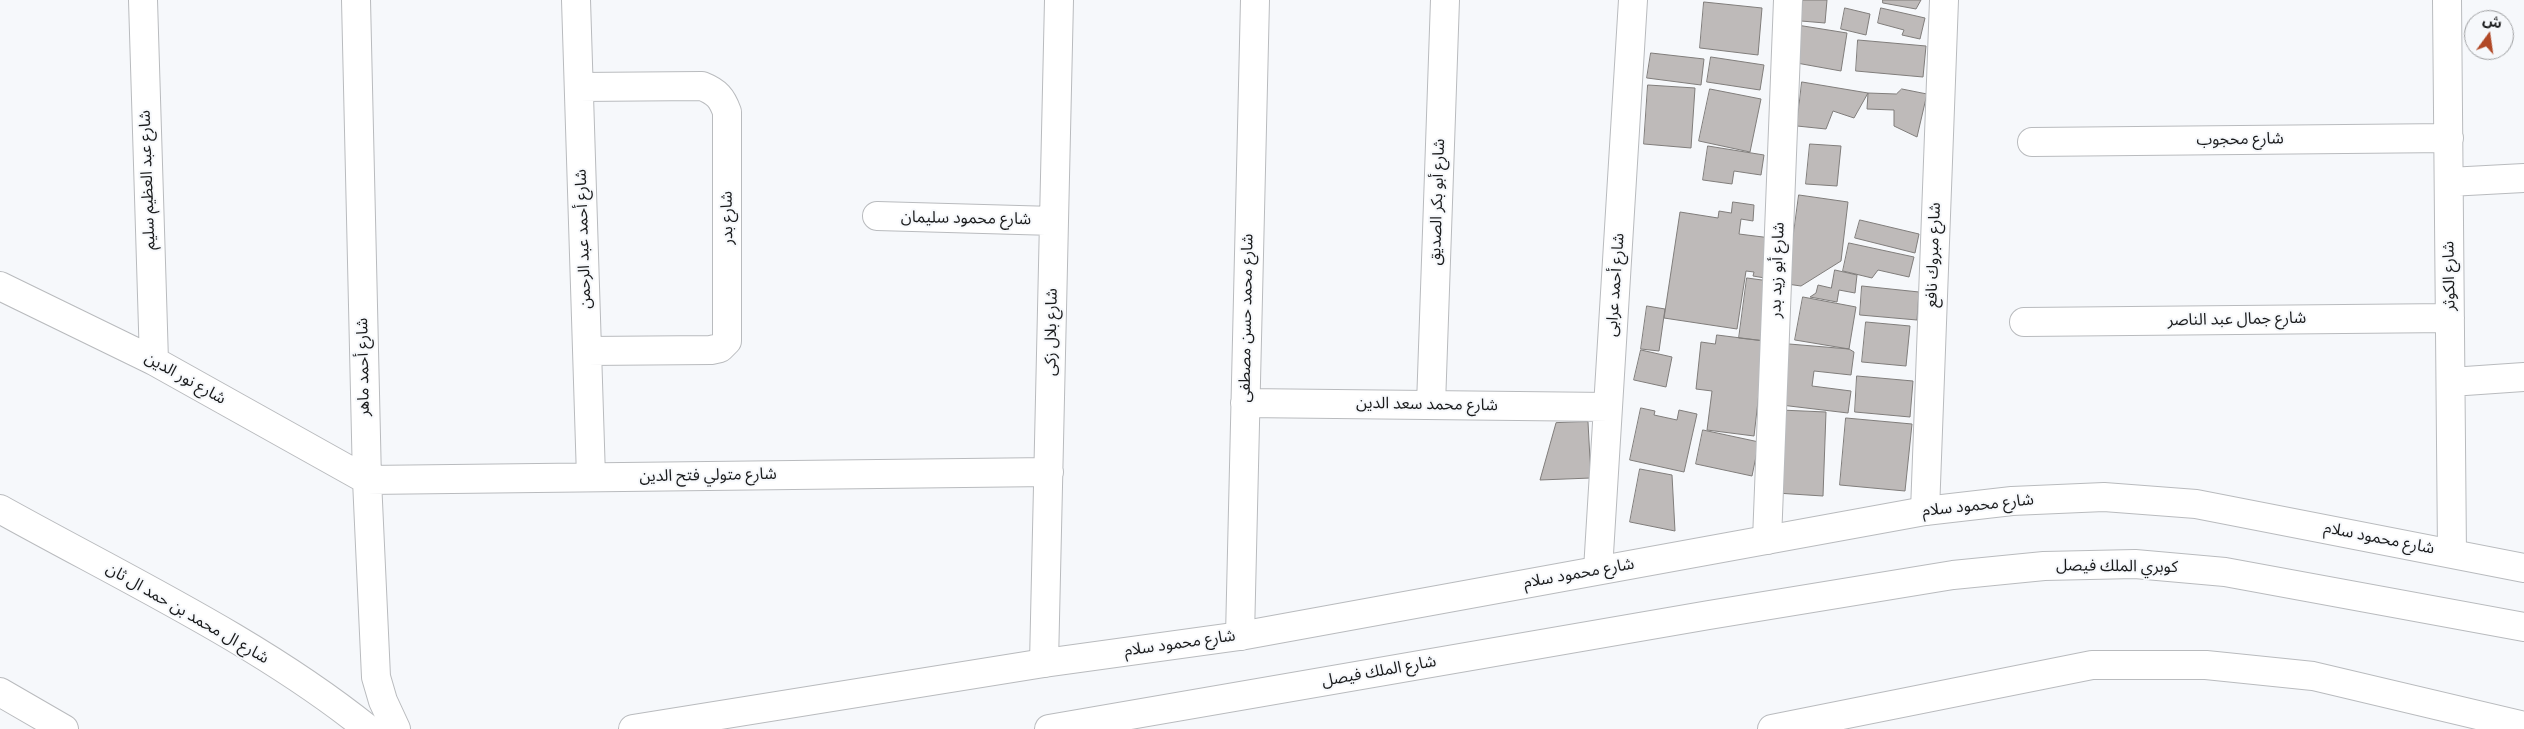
<!DOCTYPE html>
<meta charset="utf-8">
<style>
body{margin:0}
#map{position:relative;width:2524px;height:729px;overflow:hidden;background:#f6f8fb;font-family:Roboto,"Noto Sans Arabic",sans-serif}
canvas{display:block}
.north{position:absolute;left:2464px;top:10px;width:50px;height:50px;box-sizing:border-box;background:#f6f8fb;border:1px solid #9e9fa1;border-radius:50%;rotate:14deg;font-size:14px;font-weight:700;line-height:20px;text-align:center;color:#191a1b}
.north::after{content:'';display:block;margin:auto;width:18px;height:22px;background:#b14927;clip-path:polygon(50% 0,100% 100%,50% 72%,0 100%)}
</style>
<div id="map">
<canvas width="2524" height="729"></canvas>
<div class="north">ش</div>
</div>
<script>
const ctx = document.querySelector('canvas').getContext('2d');
ctx.lineJoin = 'round';
function fillPath(path, color) { ctx.fillStyle = color; ctx.fill(path, 'evenodd'); }
function strokePath(path, color, width, dash) { ctx.strokeStyle = color; ctx.lineWidth = width; ctx.lineCap = dash ? 'butt' : 'round'; ctx.setLineDash(dash || []); ctx.stroke(path); }
function label(font, color, halo, rows, align = 'center') {
  ctx.font = font + ' Roboto,"Noto Sans Arabic",sans-serif'; ctx.lineWidth = 4; ctx.setLineDash([]); ctx.textBaseline = 'middle'; ctx.strokeStyle = halo; ctx.fillStyle = color; for (const [text, x, y, turn = 0] of rows) {
    ctx.save(); ctx.translate(x, y); ctx.rotate((+turn || 0) * Math.PI / 180); ctx.textAlign = isNaN(turn) ? turn : align; if (halo) ctx.strokeText(text, 0, 0); ctx.fillText(text, 0, 0); ctx.restore();
  }
}
const building = new Path2D(`
 M1803 0H1827L1825 23 1801 21Z
 M1883 0H1921L1916 9 1883 3Z
 M1704 2 1762 8 1758 55 1700 48Z
 M1845 8 1870 14 1866 35 1841 29Z
 M1881 8 1925 18 1920 39 1902 35 1904 30 1878 23Z
 M1797 25 1847 33 1841 71 1791 62Z
 M1858 40 1926 46 1923 77 1856 71Z
 M1651 53 1704 59 1701 85 1647 78Z
 M1711 57 1764 65 1760 90 1707 82Z
 M1802 82 1868 93 1854 118 1833 111 1826 129 1797 126Z
 M1648 85 1695 88 1691 148 1644 144Z
 M1710 89 1761 99 1750 152 1699 141Z
 M1902 89 1927 94 1917 137 1894 126V110L1867 109 1868 93 1896 94Z
 M1810 144 1841 146 1837 186 1806 184Z
 M1708 146 1764 155 1761 175 1734 171 1732 184 1703 180Z
 M1799 195 1848 202 1841 261 1801 286 1787 284Z
 M1733 202 1754 205 1753 221 1741 219 1739 234 1771 238 1765 278 1753 276 1754 272 1746 271 1737 329 1664 318 1680 212 1718 218 1719 211 1731 213Z
 M1860 220 1919 234 1915 253 1855 238Z
 M1849 243 1914 257 1909 277 1878 270 1872 278 1843 271Z
 M1835 270 1857 275 1855 293 1839 290 1837 302 1810 297 1816 293 1818 285 1831 288Z
 M1747 278 1777 282 1765 341 1739 338Z
 M1862 286 1919 292 1917 320 1860 315Z
 M1803 297 1856 307 1849 349 1795 340Z
 M1647 306 1665 309 1659 351 1641 349Z
 M1866 322 1910 326 1906 366 1862 362Z
 M1717 335 1765 341 1754 436 1707 430 1712 391 1696 389 1701 342 1715 344Z
 M1789 344 1849 349 1854 352 1851 375 1814 371 1812 386 1851 391 1848 413 1781 405Z
 M1641 350 1672 357 1666 387 1634 380Z
 M1857 376 1913 381 1910 417 1855 412Z
 M1641 408 1655 411 1654 415 1677 420 1679 410 1697 414 1684 472 1630 460Z
 M1780 410 1826 412 1823 496 1776 493Z
 M1846 418 1912 424 1905 491 1840 485Z
 M1588 422 1591 478 1540 480 1556 423Z
 M1703 430 1759 442 1752 476 1696 464Z
 M1640 469 1672 475 1675 531 1630 522Z`);
fillPath(building, '#bebab9');
strokePath(building, '#807d7b', 1);
const street = new Path2D(`
 M143 0 154 361
 M356 0 367 480 376 677 383 701 396 729
 M576 0 591 477
 M2447 0 2452 553
 M579 87 702 86C717 92 722 98 727 112V341L720 348 711 350 587 351
 M2032 142 2449 138
 M2449 182 2524 178
 M877 216 1054 221
 M0 286 154 361 367 480 1049 472
 M2024 322 2450 318
 M2451 382 2524 377
 M1245 403 1608 407
 M1431 405 1445 0
 M1925 511 1944 0
 M1767 540 1788 0
 M1598 570 1633 0
 M1240 636 1255 0
 M1044 663 1059 0`);
const secondary = new Path2D(`
 M0 509C122 577 260 642 368 729
 M0 692 64 729
 M633 729 1044 663 1240 636 1925 511 2012 501 2104 497 2196 504 2524 568`);
const primary = new Path2D(`
 M1049 729 1709 615 1953 575 2044 566 2135 564 2225 572 2524 627
 M1772 729 2092 665H2206L2313 676 2524 726`);
strokePath(street, '#b9bbbe', 30);
strokePath(secondary, '#b9bbbe', 30);
strokePath(primary, '#b9bbbe', 30);
strokePath(street, '#fff', 28);
strokePath(secondary, '#fff', 28);
strokePath(primary, '#fff', 28);
label('16px', '#191a1b', '#f6f8fb', [
 ["شارع محجوب",2240,140,-1],
 ["شارع عبد العظيم سليم",148,180,-92],
 ["شارع أبو بكر الصديق",1438,202,-88],
 ["شارع بدر",728,218,-91],
 ["شارع محمود سليمان",966,219,1],
 ["شارع أحمد عبد الرحمن",584,239,-92],
 ["شارع مبروك نافع",1934,255,-88],
 ["شارع أبو زيد بدر",1778,270,-88],
 ["شارع الكوثر",2450,276,-91],
 ["شارع أحمد عرابى",1616,285,-86],
 ["شارع محمد حسن مصطفى",1247,318,-89],
 ["شارع جمال عبد الناصر",2237,320,-1],
 ["شارع بلال زكى",1052,332,-89],
 ["شارع أحمد ماهر",364,367,-91],
 ["شارع نور الدين",185,379,29],
 ["شارع محمد سعد الدين",1427,405,1],
 ["شارع متولي فتح الدين",708,476,-1],
 ["شارع محمود سلام",1978,506,-6],
 ["شارع محمود سلام",2379,539,11],
 ["كوبري الملك فيصل",2117,567,1],
 ["شارع محمود سلام",1579,574,-10],
 ["شارع ال محمد بن حمد ال ثان",187,614,30],
 ["شارع محمود سلام",1180,644,-8],
 ["شارع الملك فيصل",1379,672,-10]
]);
</script>
